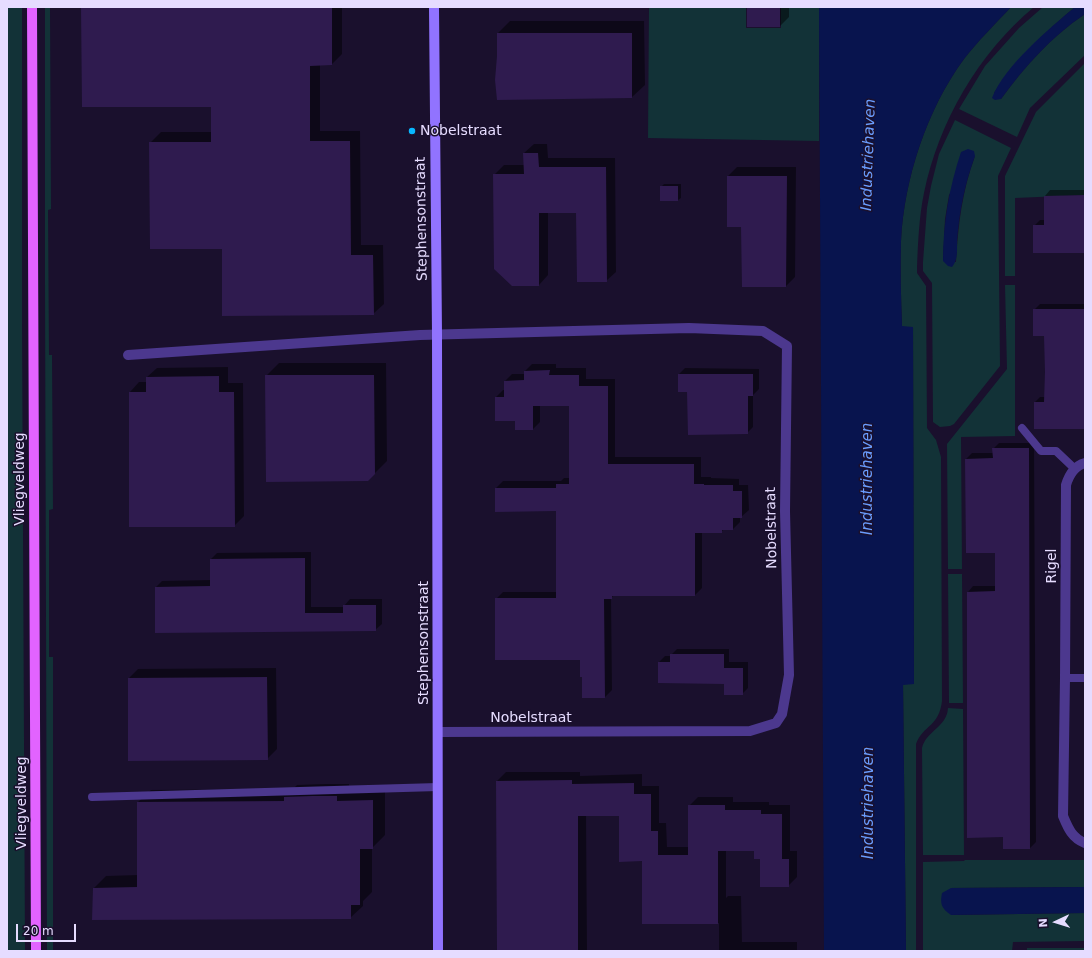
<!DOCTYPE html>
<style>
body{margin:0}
#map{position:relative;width:1092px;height:958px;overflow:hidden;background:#1a102d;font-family:"DejaVu Sans",sans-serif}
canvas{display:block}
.frame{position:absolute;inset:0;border:8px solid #e6dcff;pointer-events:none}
.north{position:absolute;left:1036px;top:902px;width:40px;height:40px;-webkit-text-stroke:3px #1a102d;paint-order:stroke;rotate:266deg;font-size:11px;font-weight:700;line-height:16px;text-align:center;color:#e6dcff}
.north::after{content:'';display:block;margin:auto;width:14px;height:18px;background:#e6dcff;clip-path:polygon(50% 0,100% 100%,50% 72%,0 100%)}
.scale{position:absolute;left:16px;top:924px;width:60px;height:18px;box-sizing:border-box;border:2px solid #e6dcff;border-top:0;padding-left:5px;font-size:12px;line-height:14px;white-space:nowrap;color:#e6dcff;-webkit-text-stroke:3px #1a102d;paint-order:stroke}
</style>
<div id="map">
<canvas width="1092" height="958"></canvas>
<div class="frame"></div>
<div class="north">N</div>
<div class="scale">20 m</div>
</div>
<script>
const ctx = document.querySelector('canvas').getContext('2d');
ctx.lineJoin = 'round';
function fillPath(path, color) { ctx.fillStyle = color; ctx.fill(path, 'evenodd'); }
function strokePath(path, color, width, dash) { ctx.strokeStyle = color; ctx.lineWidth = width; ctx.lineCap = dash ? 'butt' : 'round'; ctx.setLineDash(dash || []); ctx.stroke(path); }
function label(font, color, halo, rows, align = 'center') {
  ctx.font = font + ' "DejaVu Sans",sans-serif'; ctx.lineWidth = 3; ctx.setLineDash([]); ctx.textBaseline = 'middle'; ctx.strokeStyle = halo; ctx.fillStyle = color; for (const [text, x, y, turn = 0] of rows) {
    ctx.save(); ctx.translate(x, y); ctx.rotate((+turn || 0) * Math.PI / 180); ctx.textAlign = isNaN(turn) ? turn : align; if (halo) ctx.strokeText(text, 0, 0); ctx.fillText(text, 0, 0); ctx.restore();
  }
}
fillPath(new Path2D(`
 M7 7H22V323L25 951H7Z
 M45 7H50L51 209 48 210 49 355H52L53 509 49 510V657H53V951H47L45 284Z
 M649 7H746V28H781V7H819V141L648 138Z
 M1011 7H1034C978 54 939 121 924 193 919 217 918 243 917 268V273L926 286 927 428 936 440 941 457 942 701C939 727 923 725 916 744V951H906L903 684H914L913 327H902C901 298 900 270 901 241 904 179 927 109 964 59 978 41 995 24 1011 7Z
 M1043 7H1075C1043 34 1018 58 994 93L1001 99C1026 65 1051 37 1085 14V55L1030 108 1017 137 959 109 985 66 1019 28Z
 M1085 63V195L1015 198V276H1005V176L1036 112Z
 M955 120 1011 148 998 176 1000 366 954 424 950 426 940 427 933 422 932 283 923 271V262L927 208 931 186 939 154ZM975 156C962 191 958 226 956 262L943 261 945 219 949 195Z
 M1005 285H1015V436L961 437 962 569H948L947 444 1007 369Z
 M962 574 963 703H949L948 574Z
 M948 708 963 709 964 855H923L922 748C926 731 947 727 948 708Z
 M965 860H1085V887L951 888V915L1085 913V941L1013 942 1012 951H923V862L964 861Z
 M1027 948H1085V951H1027Z`), '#123237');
fillPath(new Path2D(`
 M819 7H1011C995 24 978 41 964 59 927 109 904 179 901 241 900 269 901 298 902 326L913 327 914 684 903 685 906 951H824Z
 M1075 7H1085V14C1051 37 1026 65 1001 99L995 100 992 98C1005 65 1049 29 1075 7Z
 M968 149 974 151 975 156C965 183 959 212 957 241 957 250 958 260 952 267L948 266 943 261C943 223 949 188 961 152Z
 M1085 887V913L951 915C941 908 940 904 942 893L951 888Z`), '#08144e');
fillPath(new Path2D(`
 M82 7H342V54L332 64 320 65V131H360L361 245H383L384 304 373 314 223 248 150 143 161 132H212V106Z
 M748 7H789V17L780 26Z
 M510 21H644L645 85 632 97 497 99 498 33Z
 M534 144H547L548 158H615L616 272 606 281 577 212H548V275L539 285 494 175 504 165H524V153Z
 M737 167H796L795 277 786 286 728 176Z
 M664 184H681V198L678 200 661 187Z
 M1050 190H1085V252L1034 226 1040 220H1045V196Z
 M1040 304H1085V428L1035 402 1040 397H1045V335L1034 310Z
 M279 363H386L387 461 368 480 266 376Z
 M532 364H556V368H586V379H615V457H701V477H711V478L739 479V485H748L749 510 741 517H740V522L733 529H724L721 532H702V588L695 595H614L611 598 612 690 605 697 583 676 581 659 496 599 503 592H557V510L496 488 503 481H561L564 478H570V405H540V422L533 429 516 420 496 397 503 390H505V381L512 374H525V371Z
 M228 367V383H243L244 516 234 526H130V392L139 382H147V377L157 368Z
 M685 368 759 369V389L753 395V427L747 433 688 391 679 374Z
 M999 443H1034L1036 842 1030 848H1004V836L968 592 973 586H996V552L966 459 972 453H994L993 449Z
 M311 552V607H344V606L350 599H382V624L375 630 156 587 162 581 211 580V559L217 553Z
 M677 649H729V662H748V688L742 694 725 683 659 662 665 656H671V655Z
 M276 668 277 749 267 759 129 678 138 669Z
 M506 772H580V776L642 774V786H659V823H666L667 847H689V806L698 797H733V802H769V805H790V851H797V877L788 886 761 858 755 850H726V898L728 896H741L742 942H797V951H719V923H643V860L620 815H586L587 950H592V951H498L497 781Z
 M325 784H349V789L385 788V835L372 848V892L363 901V906L350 918 94 888 106 876 138 875V802L151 790 293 789 297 785Z`), '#0007');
fillPath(new Path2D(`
 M81 7H332V65L310 66V141H350L351 255H373L374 315 222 316V249H150L149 142H211V107H82Z
 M747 7H780V27H747Z
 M497 33H632V98L497 100 495 80 497 56Z
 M523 153H538L539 167H606L607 282H577L576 213H539V286H512L494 269 493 174H524Z
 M727 176H787L786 287H742L741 227H727Z
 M660 186H678V201H660Z
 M1085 195V253H1033V225H1044V196Z
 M1033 309H1085V429H1034V402H1044L1045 372 1044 336H1033Z
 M550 370 549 375H579V386H608V464H694V484H704V485H733V491H742V518H733V530H722V533H695V596H612V599H604L605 698H582V677H580V660H495V598H556V511L495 512V488H556V484H569V406H533V430H515V421H495V397H504V381L524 380V371Z
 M678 374H753V396H748V434L688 435 687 392H678Z
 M265 375H374L375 474 368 481 266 482Z
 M219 376V392H234L235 527H129V392H146V377Z
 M992 448H1029L1030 849H1003V837L967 838V592L995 591V553H966L965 459 993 458Z
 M305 558V613H343V605H376V631L155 633V587L210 586V559Z
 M670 654H724V668H743V695H724V684L658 683V662H670Z
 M267 677 268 760 128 761V678Z
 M572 780V784L634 783V794H651V831H658V855H688V805H725V810H761V814H782V859H789V887H760V859H754V851H718V924H642V861L619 862V816H578V951H497L496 781Z
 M312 796H337V801L373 800V849H360V905H351V919L92 920 93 888 137 887V802L284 801V797Z`), '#2f1b4f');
strokePath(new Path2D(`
 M1022 428 1041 451H1056L1075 469
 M1065 678H1085
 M92 797 438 787`), '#4c388e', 8);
strokePath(new Path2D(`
 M128 355 420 335 689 328 763 331 787 346 785 511 789 675 782 714 776 723 750 731 438 732
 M1085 463C1074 466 1069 475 1066 485L1065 678 1063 816C1068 828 1072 838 1085 843`), '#4c388e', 10);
strokePath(new Path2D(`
 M434 7 437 334 438 951`), '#9173ff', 10);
strokePath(new Path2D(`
 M32 7 36 951`), '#e263ff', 10);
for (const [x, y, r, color] of [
 [412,131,4,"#08b7ff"]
]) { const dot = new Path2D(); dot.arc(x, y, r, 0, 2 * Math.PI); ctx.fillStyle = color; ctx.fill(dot); strokePath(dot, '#1a102d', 1.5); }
label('14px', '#e6dcff', '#1a102d', [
 ["Nobelstraat",420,131]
], 'left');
label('14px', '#e6dcff', '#1a102d', [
 ["Stephensonstraat",422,219,-91],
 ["Vliegveldweg",20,479,-90],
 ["Nobelstraat",772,528,-91],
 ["Rigel",1052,566,-90],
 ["Stephensonstraat",424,643,-90],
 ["Nobelstraat",531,718],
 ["Vliegveldweg",22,803,-90]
]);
label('italic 15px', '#6a9dff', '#1a102d', [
 ["Industriehaven",869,155,-88],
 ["Industriehaven",868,479,-90],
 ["Industriehaven",869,803,-90]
]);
</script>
